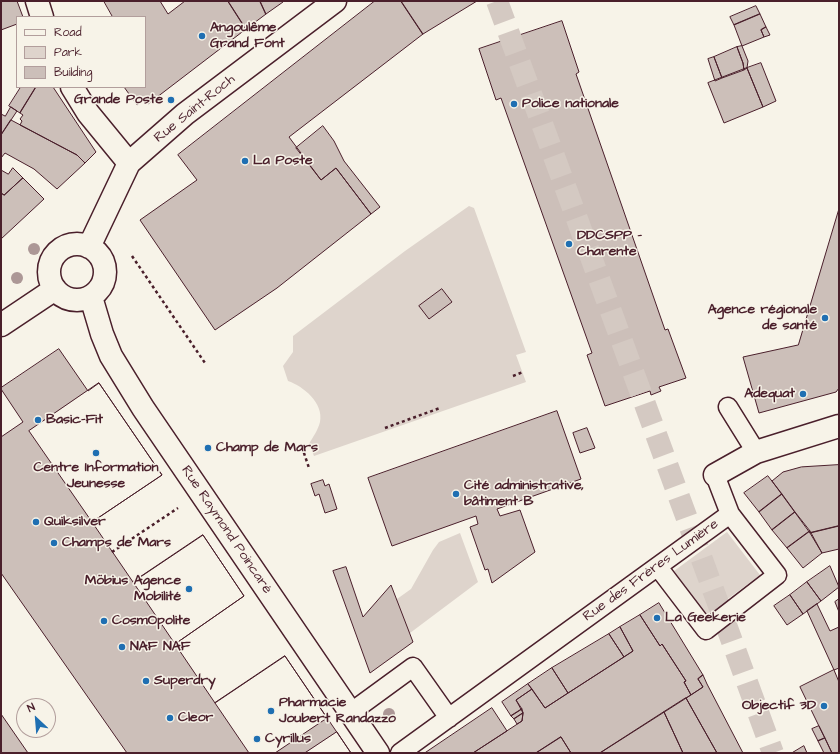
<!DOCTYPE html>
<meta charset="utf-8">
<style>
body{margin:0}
#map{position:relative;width:840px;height:754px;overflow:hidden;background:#f7f3e8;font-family:"Architects Daughter",sans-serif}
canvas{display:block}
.frame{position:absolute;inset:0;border:2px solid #4a1f2b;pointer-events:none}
.legend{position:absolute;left:16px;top:16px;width:130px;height:72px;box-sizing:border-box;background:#f7f3e8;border:1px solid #b29e9c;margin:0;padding:5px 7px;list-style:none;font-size:12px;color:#4a1f2b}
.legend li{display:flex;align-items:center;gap:8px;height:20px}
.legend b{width:20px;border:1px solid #b29e9c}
.north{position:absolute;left:16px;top:698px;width:40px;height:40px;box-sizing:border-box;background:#f7f3e8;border:1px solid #b29e9c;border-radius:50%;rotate:334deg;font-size:11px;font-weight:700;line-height:16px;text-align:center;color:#4a1f2b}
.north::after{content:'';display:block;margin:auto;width:14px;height:18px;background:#1f6fb2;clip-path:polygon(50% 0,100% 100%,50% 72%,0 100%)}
</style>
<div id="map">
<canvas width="840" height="754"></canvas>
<div class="frame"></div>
<ul class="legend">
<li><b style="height:5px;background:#f7f3e8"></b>Road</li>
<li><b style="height:11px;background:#ded4cc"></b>Park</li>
<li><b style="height:11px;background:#ccbfb9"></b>Building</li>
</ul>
<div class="north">N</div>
</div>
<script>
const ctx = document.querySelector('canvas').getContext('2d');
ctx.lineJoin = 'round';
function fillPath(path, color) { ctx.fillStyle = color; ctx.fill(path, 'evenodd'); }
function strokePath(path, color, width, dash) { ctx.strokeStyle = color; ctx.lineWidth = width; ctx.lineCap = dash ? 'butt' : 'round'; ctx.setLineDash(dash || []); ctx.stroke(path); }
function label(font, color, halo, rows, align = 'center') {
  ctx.font = font + ' "Architects Daughter",sans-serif'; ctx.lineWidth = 3; ctx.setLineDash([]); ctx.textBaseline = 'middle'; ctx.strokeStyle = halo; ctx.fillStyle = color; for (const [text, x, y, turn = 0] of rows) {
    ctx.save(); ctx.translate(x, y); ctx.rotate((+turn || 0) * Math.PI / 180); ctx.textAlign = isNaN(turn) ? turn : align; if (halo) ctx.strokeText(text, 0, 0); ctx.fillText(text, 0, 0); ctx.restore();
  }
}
fillPath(new Path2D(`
 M469 206 474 208 526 352 516 355 526 382 314 456 309 444C313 437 318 430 320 422 324 403 303 386 288 381L283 366 293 352V336L405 251Z
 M727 532 760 575 706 615 674 571Z
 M460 533 478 582 378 657 397 599 411 589 433 550 439 542Z`), '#ded4cc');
const building = new Path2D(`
 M1 1H17L23 17H17V24L1 30Z
 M104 1H160L168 14 185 1H228L246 29 148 104 144 99 137 105 124 87H145V17H113Z
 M228 1H260L266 14 246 29Z
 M260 1H282L283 2 266 14Z
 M375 1H401L423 34 289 137 321 180 336 168 371 214 277 288 215 330 140 220 197 180 178 155Z
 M401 1H477L423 34Z
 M756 6 760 14 734 25 730 17Z
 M760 14 766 27 761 30 764 37 742 46 734 25Z
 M562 21 579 72 576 74 665 330 668 329 686 378 659 387 661 391 651 395 650 391 605 406 587 355 592 353 501 98 496 100 479 49Z
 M766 27 770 35 764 37 761 30Z
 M742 46 748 61 747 68 744 70 743 63 737 47Z
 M737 47 743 63 744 70 722 78 714 57Z
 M714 57 722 78 715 81 708 59Z
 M761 63 776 101 763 107 747 68Z
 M747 68 763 107 724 123 708 83Z
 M21 87H36L20 113 9 106Z
 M36 87H53L96 152 85 163 77 155 20 125 22 121 20 119 23 115 20 113Z
 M11 107 17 111 1 135V114L5 116Z
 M11 120 77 155 85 163 57 189 34 169 5 153 1 158V135Z
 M323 126 334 141 344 161 380 207 371 214 336 168 321 180 296 148Z
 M13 168 23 178 4 195 1 193V170L8 174Z
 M23 178 44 199 1 239V193L4 195Z
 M839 209V388L836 392 759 413 743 357 798 345Z
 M442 289 452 302 429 319 419 306Z
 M59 349 88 391 99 383 162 475 92 522 133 582 203 535 244 596 175 644 215 703 285 656 351 753H127L1 573V388Z
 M99 383 162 475 92 522 29 431Z
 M1 389 23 422 1 437Z
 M557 411 581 479 497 509 500 516 520 510 535 552 492 583 488 569 485 570 470 527 478 524 476 516 392 546 368 478Z
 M587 428 595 448 580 453 573 433Z
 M839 465V526L810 533 772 481 783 472 801 467Z
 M768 476 782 494 759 512 744 493Z
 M323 480 325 486 329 484 337 509 325 513 319 494 315 496 311 484Z
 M782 494 795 512 772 530 759 512Z
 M795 512 810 531 787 548 772 530Z
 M839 526V549L822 553 810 533Z
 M810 531 822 553 803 568 787 548Z
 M203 535 244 596 175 644 133 582Z
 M830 566 839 587 821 601 807 582Z
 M346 567 363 617 391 585 413 642 370 673 333 571Z
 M807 582 821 601 803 614 790 595Z
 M790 595 803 614 787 625 774 606Z
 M839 599V612L835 602Z
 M659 603 703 675 698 679 703 687 691 695 684 682 686 681 662 644 660 646 640 615Z
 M817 604 830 631 839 627V668L834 670 807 611Z
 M640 615 660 646 662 644 686 681 684 682 691 695 600 753H571L561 737 536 753H473L522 721 523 713 516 700 532 689 545 708 633 651 620 627Z
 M620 627 633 651 624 657 609 634Z
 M609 634 624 657 568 693 552 668Z
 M285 656 327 718 275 753H249L215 703Z
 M552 668 568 693 545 708 528 684Z
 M834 670 839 682V752L837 753H832L800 687Z
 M703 675 707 684 743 753H717L686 698 703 687 698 679Z
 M528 684 532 689 516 700 522 709 511 716 502 702Z
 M686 698 717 753H683L664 712Z
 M492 708 507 731 473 753H425Z
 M522 709 523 713 514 719 511 716Z
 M664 712 683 753H600Z
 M523 713 522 721 517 724 514 719Z
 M1 714 28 753H1Z
 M819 726 825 738 818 741 812 729Z
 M337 732 351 753H305Z
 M561 737 571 753H536Z
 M825 738 832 753H824L818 741Z
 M804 746 807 753H792Z`);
fillPath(building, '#ccbfb9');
strokePath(building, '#4a1f2b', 1);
strokePath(new Path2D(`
 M497 1 773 753`), '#d4c9c2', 22, [22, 11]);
const lane = new Path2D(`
 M728 407 756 452
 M658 567 706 630 777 575 730 514
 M350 713 413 667 449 718
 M400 753 730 514 715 475`);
const street = new Path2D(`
 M37 1 42 17
 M72 87 88 113 129 163
 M49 272a28 28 0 1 1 56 0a28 28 0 1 1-56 0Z
 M89 247 129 163 185 114 335 1
 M91 297 102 334 111 356 143 408 378 753
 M1 325 55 289
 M715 475 756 452 839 426`);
strokePath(lane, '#4a1f2b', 21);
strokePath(street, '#4a1f2b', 25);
strokePath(new Path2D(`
 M132 256 205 363
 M513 376 523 372
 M385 428 440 408
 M302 447 309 468
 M112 552 178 508`), '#4a1f2b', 2.5, [3, 3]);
strokePath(lane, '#f7f3e8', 18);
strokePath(street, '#f7f3e8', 22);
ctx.fillStyle = '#ac9796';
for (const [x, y] of [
 [34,249],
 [17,278],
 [389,714]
]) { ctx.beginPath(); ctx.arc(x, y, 6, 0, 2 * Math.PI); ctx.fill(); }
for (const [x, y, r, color] of [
 [202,36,4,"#1f6fb2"],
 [171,100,4,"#1f6fb2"],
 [514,104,4,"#1f6fb2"],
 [245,161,4,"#1f6fb2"],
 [569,244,4,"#1f6fb2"],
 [825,318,4,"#1f6fb2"],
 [803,394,4,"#1f6fb2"],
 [38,420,4,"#1f6fb2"],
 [208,448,4,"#1f6fb2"],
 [96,453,4,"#1f6fb2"],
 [456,494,4,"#1f6fb2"],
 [36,522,4,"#1f6fb2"],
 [54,543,4,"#1f6fb2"],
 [189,589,4,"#1f6fb2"],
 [657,618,4,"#1f6fb2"],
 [104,621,4,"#1f6fb2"],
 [122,647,4,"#1f6fb2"],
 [146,681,4,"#1f6fb2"],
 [824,706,4,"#1f6fb2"],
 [271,711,4,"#1f6fb2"],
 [170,718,4,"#1f6fb2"],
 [257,739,4,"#1f6fb2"]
]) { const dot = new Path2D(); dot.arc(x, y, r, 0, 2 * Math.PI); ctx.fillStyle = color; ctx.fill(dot); strokePath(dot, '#f7f3e8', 1.5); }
label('bold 14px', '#4a1f2b', '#f7f3e8', [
 ["Angoulême",210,28],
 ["Grand Font",210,44],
 ["Grande Poste",163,100,"right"],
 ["Police nationale",522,104],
 ["La Poste",253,161],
 ["DDCSPP -",577,236],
 ["Charente",577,252],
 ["Agence régionale",817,310,"right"],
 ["de santé",817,326,"right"],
 ["Adequat",795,394,"right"],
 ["Basic-Fit",46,420],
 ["Champ de Mars",216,448],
 ["Centre Information",96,468,"center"],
 ["Jeunesse",96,484,"center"],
 ["Cité administrative,",464,486],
 ["bâtiment B",464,502],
 ["Quiksilver",44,522],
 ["Champs de Mars",62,543],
 ["Möbius Agence",181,581,"right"],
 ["Mobilité",181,597,"right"],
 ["La Geekerie",665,618],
 ["CosmOpolite",112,621],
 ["NAF NAF",130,647],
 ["Superdry",154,681],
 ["Pharmacie",279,703],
 ["Joubert Randazzo",279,719],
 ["Objectif 3D",816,706,"right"],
 ["Cleor",178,718],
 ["Cyrillus",265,739]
], 'left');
label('14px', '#4a1f2b', '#f7f3e8', [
 ["Rue Saint-Roch",195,109,-39],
 ["Rue Raymond Poincaré",226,530,56],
 ["Rue des Frères Lumière",651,571,-36]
]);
</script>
